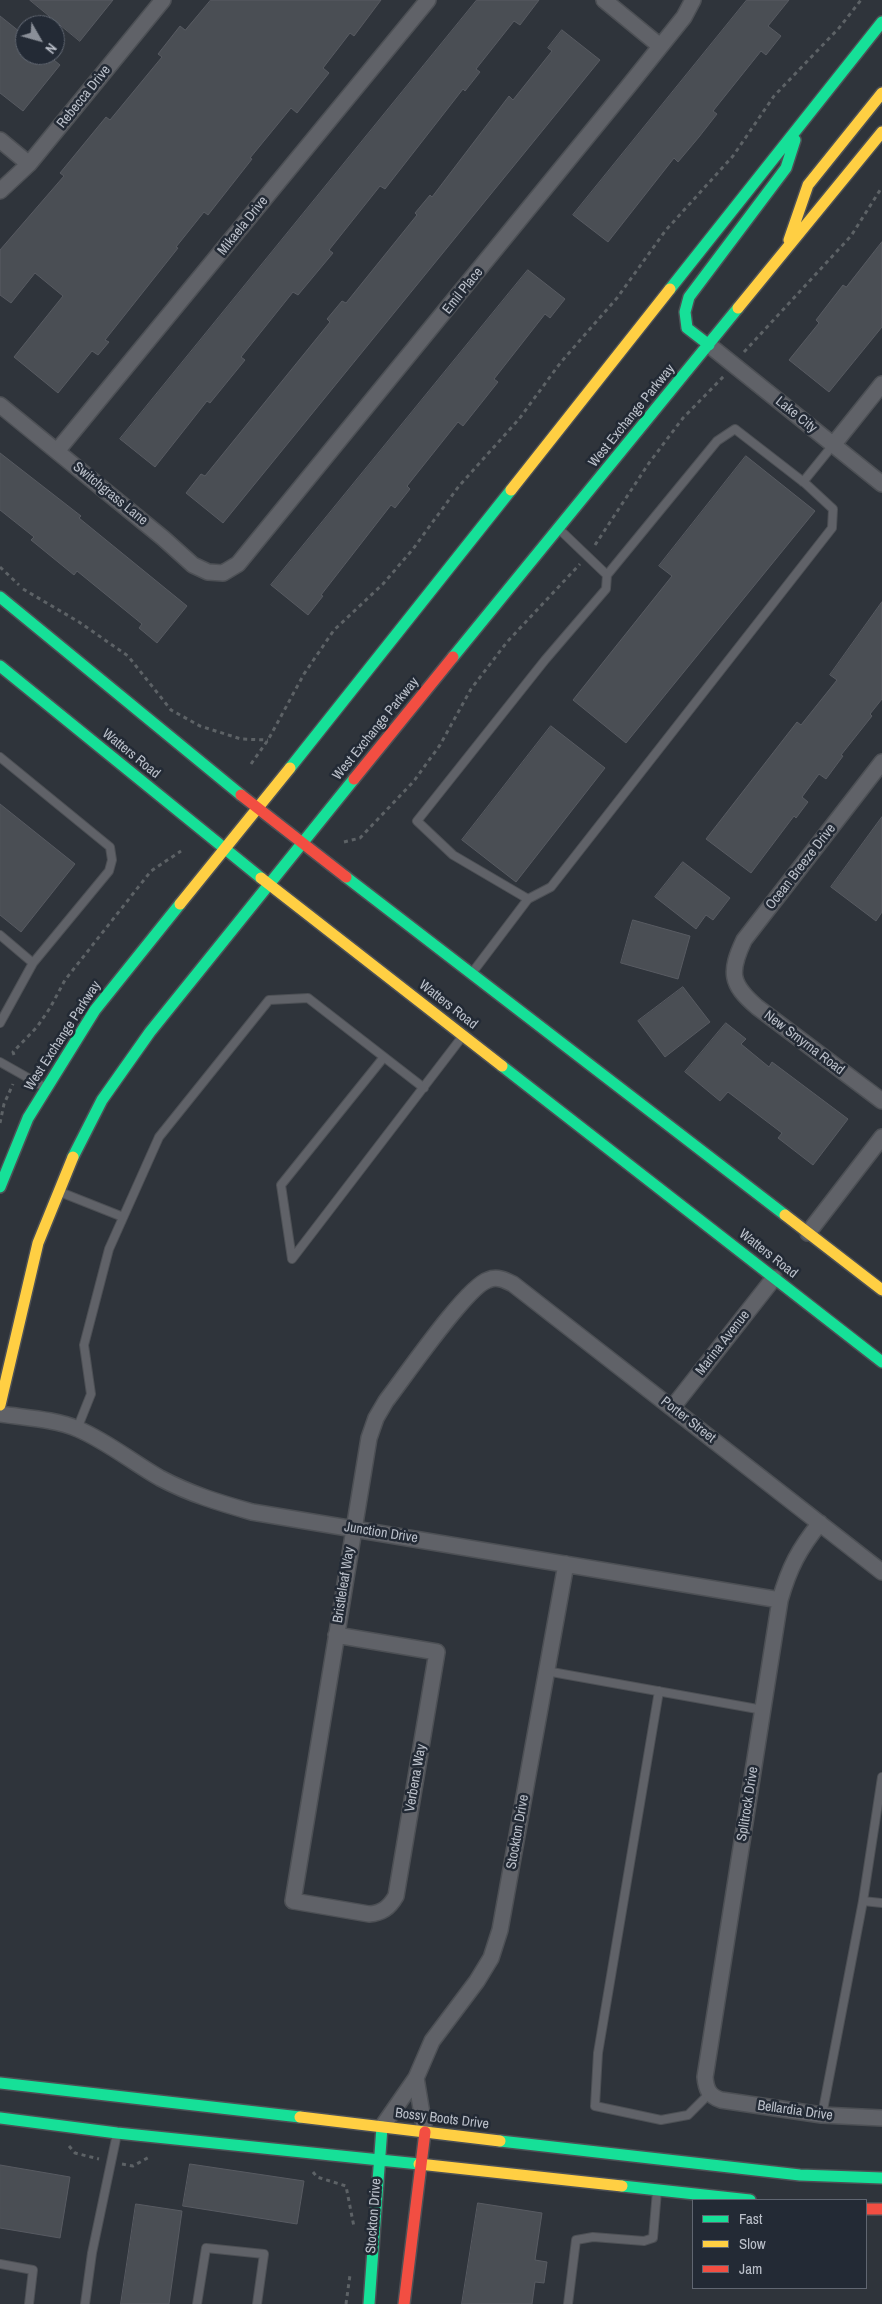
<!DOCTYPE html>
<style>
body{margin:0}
#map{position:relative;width:882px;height:2304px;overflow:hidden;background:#2f343b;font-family:"Archivo Narrow",sans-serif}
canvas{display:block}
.legend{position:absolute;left:692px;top:2199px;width:175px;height:90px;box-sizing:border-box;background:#232a35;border:1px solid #606671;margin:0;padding:6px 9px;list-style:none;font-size:15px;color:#bbc0ca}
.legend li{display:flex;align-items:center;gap:10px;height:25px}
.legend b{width:25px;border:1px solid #606671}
.north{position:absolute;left:15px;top:15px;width:50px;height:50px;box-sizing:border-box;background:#232a35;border:1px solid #606671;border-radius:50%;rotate:128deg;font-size:14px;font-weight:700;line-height:20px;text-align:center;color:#bbc0ca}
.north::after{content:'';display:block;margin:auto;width:18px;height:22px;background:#8a8f98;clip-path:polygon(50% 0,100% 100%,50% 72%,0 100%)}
</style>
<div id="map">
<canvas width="882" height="2304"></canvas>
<ul class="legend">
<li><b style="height:6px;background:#16e098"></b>Fast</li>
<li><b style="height:6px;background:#ffcf43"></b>Slow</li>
<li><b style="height:6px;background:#f24e42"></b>Jam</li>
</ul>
<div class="north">N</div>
</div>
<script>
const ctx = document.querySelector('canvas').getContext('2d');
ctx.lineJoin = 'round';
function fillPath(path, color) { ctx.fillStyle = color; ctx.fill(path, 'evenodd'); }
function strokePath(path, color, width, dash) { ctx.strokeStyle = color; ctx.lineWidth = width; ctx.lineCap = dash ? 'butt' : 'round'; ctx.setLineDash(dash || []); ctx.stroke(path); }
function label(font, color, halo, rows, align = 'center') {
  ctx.font = font + ' "Archivo Narrow",sans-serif'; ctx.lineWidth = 5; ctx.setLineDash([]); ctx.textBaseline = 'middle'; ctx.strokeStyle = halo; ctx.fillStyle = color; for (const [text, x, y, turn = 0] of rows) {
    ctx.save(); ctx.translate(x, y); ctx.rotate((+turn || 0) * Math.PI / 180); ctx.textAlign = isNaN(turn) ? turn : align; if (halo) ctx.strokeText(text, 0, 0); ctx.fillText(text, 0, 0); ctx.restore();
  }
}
const building = new Path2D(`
 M30 0H113L80 41Z
 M211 0H381L354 36 350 33 323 68 329 73 297 113 291 108 250 158 252 159 208 215 204 212 176 247 178 248 105 340 109 342 98 355 92 351 58 393 14 357 63 296 35 273 11 303 0 295V250L64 176 60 173 106 117 110 120 162 57 158 54 180 26 185 30Z
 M477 0H539L520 25 514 21 476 69 480 72 465 91 463 89 385 189 380 186 329 250 333 253 298 295 293 292 241 357 245 360 210 403 207 401 155 467 120 439Z
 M747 0H789L768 26 781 36 766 55 761 51 713 111 717 114 699 137 678 162 674 158 608 242 573 215Z
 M0 16 25 36V55H48L60 65 23 111 0 93Z
 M562 30 600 60 223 523 186 493 201 474 205 476 330 322 327 319 342 301 346 303 417 215 415 213 430 195 432 197 509 96 513 100 552 51 548 48Z
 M882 242V327L829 392 789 360 819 323 816 320 843 285 846 287Z
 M528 270 565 299 550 318 545 314 494 379 498 382 463 426 458 422 407 486 410 489 395 508 391 505 321 595 323 596 308 615 271 585Z
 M0 453 81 516 79 518 187 606 157 643 139 628 142 624 77 571 74 575 31 540 34 537 0 510Z
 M746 456 815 511 626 743 573 700 672 576 659 566Z
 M882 602V699L870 714 872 716 841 755 843 756 826 779 819 774 802 797 808 802 796 818 794 816 751 873 706 839 797 722 801 725 837 680 830 675Z
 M551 726 605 768 516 882 462 840Z
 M0 804 75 864 21 932 0 915Z
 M882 817V912L876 921 831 887Z
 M683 862 730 898 713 920 706 915 696 929 655 897Z
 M633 920 690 936 678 979 621 963Z
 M683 987 710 1022 665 1057 638 1021Z
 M726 1023 746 1039 741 1044 769 1067 772 1062 848 1119 813 1165 778 1138 782 1133 728 1092 720 1101 685 1072Z
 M190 2164 304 2181 297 2224 183 2206Z
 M0 2165 70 2177 60 2238 0 2228Z
 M478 2203 542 2213 535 2260 547 2262 544 2283 535 2282 532 2304H462Z
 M136 2204 182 2211 169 2304H121Z`);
fillPath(building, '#4a4e54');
strokePath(building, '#585b62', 1);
const lane = new Path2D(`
 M803 482 833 445
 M559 529 607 575 606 589 545 660 417 821 453 855 528 899 551 887 832 528 833 509 806 484 735 429 717 441 607 575
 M0 757 110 847 112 860 109 871 33 963 0 1023
 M0 935 33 963
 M472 973 528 899
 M0 1062 46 1088
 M424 1088 384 1057 281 1185 292 1259 462 1037
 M60 1192 123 1217
 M77 1429 91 1394 84 1345 109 1249 159 1137 269 1000 308 998 384 1057
 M546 1671 763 1710
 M659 1691 598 2053 595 2106 661 2120 688 2115 709 2094
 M863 1901 882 1903
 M822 2115 863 1901 882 1777
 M0 2264 33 2270 29 2304
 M85 2304 92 2253 117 2134
 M197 2304 206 2248 264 2254 257 2304
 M568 2304 576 2240 593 2237 644 2241 653 2238 657 2191`);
const street = new Path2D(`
 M604 0 660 46
 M0 140 29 164
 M0 191 29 164 163 0
 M709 345 882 484
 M0 405 163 538 193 565 208 572 223 573 238 564 627 88 684 17 693 0
 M833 445 882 384
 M57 451 428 0
 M882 762 744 940C729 972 730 984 757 1007L882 1101
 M808 1233 882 1137
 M672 1408 774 1278
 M0 1414C26 1418 54 1419 78 1429 108 1442 132 1462 160 1478 190 1494 220 1503 252 1512L780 1600
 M820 1523C799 1549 789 1568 780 1600L705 2077C706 2089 709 2096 721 2100L822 2115 882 2118
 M336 1635 437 1652 396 1896C389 1908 382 1913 369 1914L293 1901 369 1438 376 1418 386 1401C404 1378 466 1287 488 1280 497 1276 505 1280 513 1284L882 1572
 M416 2078 432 2041 477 1981 491 1958 500 1930 566 1564
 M382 2127 416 2078 425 2132`);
const fast = new Path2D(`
 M670 289 882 22
 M709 345 687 328 685 312 689 297 786 168 795 140
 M0 597 241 795
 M453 657 738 308
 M0 666 261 878
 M290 768 511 490
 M346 877 785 1215
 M502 1066 882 1362
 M73 1157 102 1100 150 1032 354 779
 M0 1187 28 1118 95 1010 180 904
 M0 2083 300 2117
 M0 2118 117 2133 419 2164
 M500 2141 800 2175 882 2178
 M622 2186 750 2200
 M369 2304 382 2127`);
const slow = new Path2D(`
 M789 240 808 185 882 93
 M738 308 882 132
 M511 490 670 289
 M261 878 502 1066
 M180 904 290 768
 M785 1215 882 1290
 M0 1405 38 1243 73 1157
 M300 2117 500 2141
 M419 2164 622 2186`);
const jam = new Path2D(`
 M354 779 453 657
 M241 795 346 877
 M866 2209H882
 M404 2304 425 2132`);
strokePath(lane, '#4d5055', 10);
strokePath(street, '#4d5055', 18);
strokePath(fast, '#4d5055', 14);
strokePath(slow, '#4d5055', 14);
strokePath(jam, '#4d5055', 14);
strokePath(new Path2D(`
 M744 352 851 236 882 187
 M595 545 649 463 683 418 724 376
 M0 567 19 585
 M23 589 79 622 128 656 171 710 200 726 241 739 268 740
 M251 764 268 740 304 674 334 630 383 584 413 549 459 486 519 419 561 362 617 298 666 230 733 156 774 96 839 28 861 0
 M344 842 360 838 414 781 440 745 471 689 507 642 580 564
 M14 1055 13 1052 37 1027 50 1008 65 980 151 871 181 851
 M0 1123 4 1104 13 1084
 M69 2146 75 2153 99 2159
 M122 2164 133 2166 151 2156
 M313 2172 317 2177 346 2186 354 2227
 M346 2304 350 2275`), '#5d6266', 3, [4, 4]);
strokePath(lane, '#606268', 8);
strokePath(street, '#606268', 15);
strokePath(fast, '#16e098', 11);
strokePath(slow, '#ffcf43', 11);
strokePath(jam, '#f24e42', 11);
label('14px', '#bbc0ca', '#232a35', [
 ["Rebecca Drive",84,97,-51],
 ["Mikaela Drive",243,226,-51],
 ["Emil Place",463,291,-51],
 ["Lake City",796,415,39],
 ["West Exchange Parkway",632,416,-51],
 ["Switchgrass Lane",110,494,39],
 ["West Exchange Parkway",376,729,-51],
 ["Watters Road",131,754,39],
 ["Ocean Breeze Drive",801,867,-52],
 ["Watters Road",448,1005,38],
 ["West Exchange Parkway",63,1036,-57],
 ["New Smyrna Road",804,1043,37],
 ["Watters Road",768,1254,38],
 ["Marina Avenue",723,1343,-52],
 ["Porter Street",688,1420,38],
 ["Junction Drive",381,1533,9],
 ["Bristleleaf Way",344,1585,-81],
 ["Verbena Way",416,1778,-80],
 ["Splitrock Drive",748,1804,-81],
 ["Stockton Drive",518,1832,-80],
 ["Bellardia Drive",795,2111,8],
 ["Bossy Boots Drive",442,2119,7],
 ["Stockton Drive",374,2216,-86]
]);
</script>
